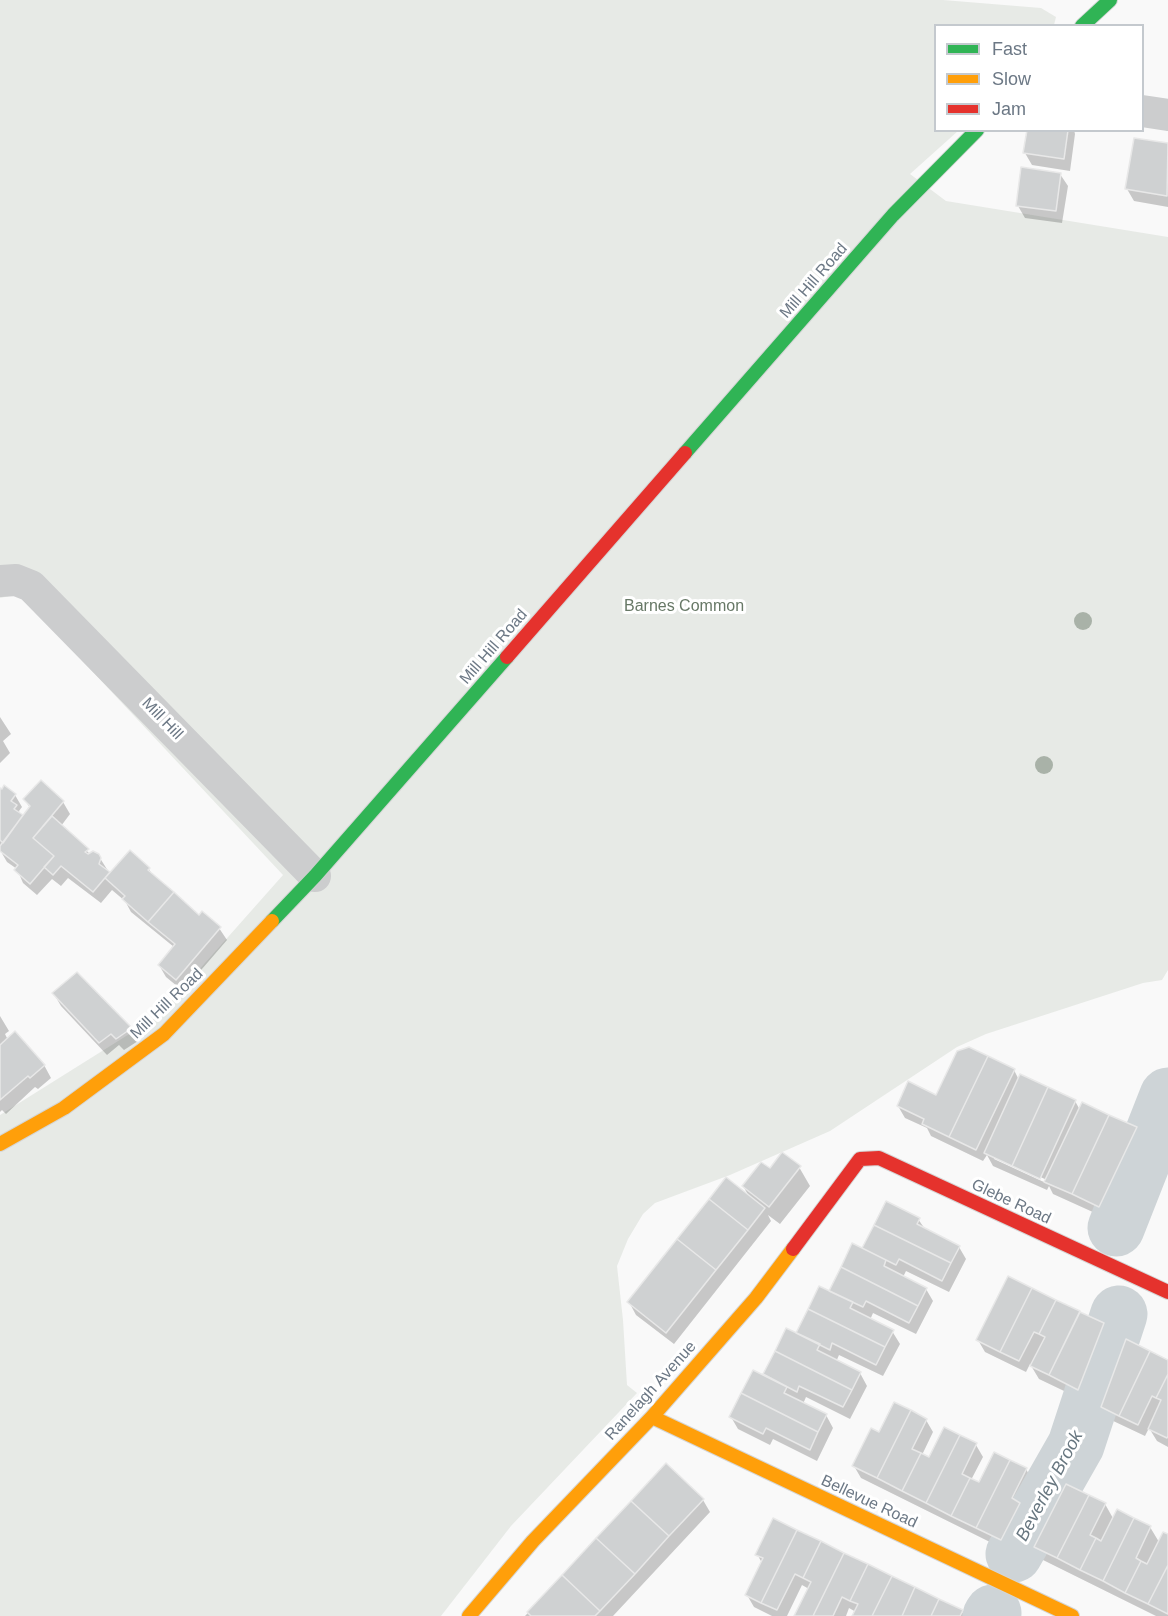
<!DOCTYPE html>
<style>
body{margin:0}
#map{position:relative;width:1168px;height:1616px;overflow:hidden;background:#f9f9f9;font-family:Arial,sans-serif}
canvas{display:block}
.legend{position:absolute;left:934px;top:24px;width:210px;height:108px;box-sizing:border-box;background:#fff;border:2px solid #c4c9ce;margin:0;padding:8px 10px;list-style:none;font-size:18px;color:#6c7885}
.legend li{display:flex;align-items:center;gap:12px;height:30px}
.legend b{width:30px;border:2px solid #c4c9ce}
</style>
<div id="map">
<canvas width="1168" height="1616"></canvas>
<ul class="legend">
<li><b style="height:8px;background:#30b455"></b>Fast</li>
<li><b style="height:8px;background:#ff9f0a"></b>Slow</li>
<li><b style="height:8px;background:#e5322d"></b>Jam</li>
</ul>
</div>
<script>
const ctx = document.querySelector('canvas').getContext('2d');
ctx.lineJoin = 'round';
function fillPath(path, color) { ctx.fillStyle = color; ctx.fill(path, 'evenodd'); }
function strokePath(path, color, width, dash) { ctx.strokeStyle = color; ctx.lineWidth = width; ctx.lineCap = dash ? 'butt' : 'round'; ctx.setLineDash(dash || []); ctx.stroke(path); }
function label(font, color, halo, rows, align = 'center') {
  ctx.font = font + ' Arial,sans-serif'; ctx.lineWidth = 6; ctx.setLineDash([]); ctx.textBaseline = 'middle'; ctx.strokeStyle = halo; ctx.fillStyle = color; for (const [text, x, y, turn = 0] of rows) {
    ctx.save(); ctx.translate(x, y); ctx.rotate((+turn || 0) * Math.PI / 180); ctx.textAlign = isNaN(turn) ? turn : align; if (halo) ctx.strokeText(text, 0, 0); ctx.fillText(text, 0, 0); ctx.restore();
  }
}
fillPath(new Path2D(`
 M0 0H943L1041 8 1056 17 1054 25 936 26V130L958 131 910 174 946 201 1168 237V970L1162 980 1143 983 986 1034 957 1047 830 1131 730 1175 655 1203 643 1214 628 1239 617 1266 623 1320 627 1385 637 1393 511 1526 441 1616H0V1115L158 1016 283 875 20 594 0 598Z`), '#e7eae6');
fillPath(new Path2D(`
 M1028 130H1074L1075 134 1070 171 1032 165 1025 153Z
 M1135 139 1168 145V207L1134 201 1127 189Z
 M1060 174 1068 186 1062 223 1025 218 1018 206Z
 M0 717 11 734 3 741 10 753 0 763Z
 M0 790 15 795 22 807 19 811 22 818 30 808 25 800 63 802 70 814 61 826 90 854 98 855 110 874 149 869 154 878 199 918 219 928 227 940 183 991 166 977 159 965 174 947 131 912 125 901 112 890 101 903 68 878 61 886 52 879 37 895 23 883 17 869 7 862 0 850Z
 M77 974 131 1029 138 1041 124 1050 119 1045 107 1055 61 1006 54 994Z
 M0 1016 9 1031 5 1034 8 1040 44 1065 51 1078 38 1089 35 1087 6 1114 2 1110 0 1112Z
 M1014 1070 1019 1080 1075 1101 1080 1110 1135 1129 1143 1141 1106 1218 1053 1194 1049 1186 1047 1190 993 1166 987 1155 983 1161 931 1136 927 1128 905 1118 898 1106 937 1097ZM994 1156 1047 1180 1046 1183 994 1159Z
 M799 1167 810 1186 780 1224 768 1215 771 1221 674 1344 636 1315 629 1302 750 1198 743 1186 770 1170Z
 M918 1219 925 1229 959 1247 966 1259 949 1292 906 1271 903 1277 926 1289 933 1301 916 1334 873 1313 870 1320 892 1331 900 1344 883 1376 839 1355 836 1362 860 1373 867 1386 850 1419 806 1397 803 1404 826 1415 833 1428 817 1461 773 1439 770 1445 738 1429 731 1417 763 1376 787 1330 797 1335 863 1250Z
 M1009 1278 1103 1325 1110 1337 1085 1401 1039 1379 1030 1364 1026 1372 985 1352 978 1340Z
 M1168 1361V1447L1157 1441 1149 1428 1145 1436 1109 1419 1102 1407Z
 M926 1420 933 1432 922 1455 930 1459 976 1445 983 1457 971 1480 979 1484 1026 1469 1033 1482 1020 1506 1026 1516 1008 1551 861 1478 854 1466 880 1434Z
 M666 1466 703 1500 710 1512 613 1616H525Z
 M1105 1504 1114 1520 1150 1527 1159 1542 1168 1536V1616H1156L1043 1560 1036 1547Z
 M757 1554 962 1612 965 1616H854L856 1612 849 1608 846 1616H795L809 1589 802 1585 787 1616H772L754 1607 747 1595 762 1563Z`), '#0003');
strokePath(new Path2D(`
 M1116 1228 1168 1096
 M1014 1554 1076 1445 1119 1314
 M991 1616 993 1613`), '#ced4d7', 57);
const building = new Path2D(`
 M1027 130H1068L1064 159 1023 153Z
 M1134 138 1168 143 1167 196 1125 189Z
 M1021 167 1061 173 1056 211 1016 206Z
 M41 780 64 801 33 838 54 856 30 884 14 870 18 865 0 851V846L30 806 23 799Z
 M4 785 16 794 11 801 17 805 14 809 23 815 3 843 0 840V788L2 789Z
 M52 816 89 849 85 852 88 854 93 851 99 854 101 858 99 864 110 872 93 892 61 866 53 875 44 867 54 856 33 838Z
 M130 850 150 868 148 870 174 892 148 922 122 899 125 896 105 878Z
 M174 892 199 915 202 911 221 927 176 980 158 965 175 944 148 922Z
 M77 972 132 1028 116 1039 111 1034 99 1043 52 993Z
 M15 1031 45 1065 30 1078 28 1076 0 1100V1045Z
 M969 1047 988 1056 949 1137 922 1124 924 1119 897 1106 908 1081 936 1095 957 1051Z
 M988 1056 1015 1069 976 1150 949 1137Z
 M1020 1074 1048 1087 1012 1166 984 1153Z
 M1048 1087 1076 1100 1040 1179 1012 1166Z
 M1082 1102 1109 1115 1072 1194 1044 1182Z
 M1109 1115 1137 1127 1099 1207 1072 1194Z
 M782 1152 801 1166 769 1207 742 1186 761 1162 770 1168Z
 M726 1177 765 1208 748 1230 709 1199Z
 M709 1199 748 1230 716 1270 677 1239Z
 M886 1201 920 1218 917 1224 960 1246 951 1263 874 1225Z
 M874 1225 951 1263 942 1281 899 1259 896 1265 862 1248Z
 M677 1239 716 1270 666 1333 627 1302Z
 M852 1243 886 1260 884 1266 927 1288 918 1306 841 1267Z
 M841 1267 918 1306 909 1323 866 1301 863 1307 829 1291Z
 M1008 1276 1032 1288 1000 1352 976 1340Z
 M819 1286 853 1302 850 1308 894 1330 885 1347 808 1309Z
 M1032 1288 1056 1300 1039 1334 1034 1332 1019 1361 1000 1352Z
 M1056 1300 1080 1311 1049 1375 1030 1366 1045 1337 1039 1334Z
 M808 1309 885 1347 876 1365 832 1343 830 1350 796 1333Z
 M1080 1312 1104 1323 1078 1390 1049 1375Z
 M786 1328 820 1344 817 1350 861 1372 852 1390 775 1351Z
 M1126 1339 1150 1351 1119 1416 1101 1407Z
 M775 1351 852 1390 843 1407 799 1386 797 1392 763 1374Z
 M1150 1351 1168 1360V1374L1156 1398 1152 1396 1138 1425 1119 1416Z
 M753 1370 787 1387 784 1393 827 1414 818 1432 741 1393Z
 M1168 1374V1436L1167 1438 1148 1429 1161 1400 1156 1398Z
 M741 1393 818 1432 810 1450 766 1428 763 1434 729 1417Z
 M894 1402 911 1410 877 1478 852 1466 871 1428 879 1432Z
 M911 1410 927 1419 912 1449 921 1453 902 1491 877 1478Z
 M944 1427 960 1435 926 1503 902 1491 921 1453 929 1457Z
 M960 1435 977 1443 962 1474 970 1478 951 1516 926 1503Z
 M994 1452 1010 1460 976 1528 951 1516 970 1478 979 1482Z
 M1010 1460 1027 1468 1012 1498 1020 1503 1001 1540 976 1528Z
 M666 1463 704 1499 669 1536 631 1501Z
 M1066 1484 1089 1495 1057 1558 1034 1547Z
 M1089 1495 1106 1503 1090 1535 1096 1538 1080 1570 1057 1558Z
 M631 1501 669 1536 635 1574 596 1538Z
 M1117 1509 1134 1518 1103 1581 1080 1570 1096 1538 1101 1541Z
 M773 1518 797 1530 761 1603 745 1595 763 1558 755 1555Z
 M1134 1518 1151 1526 1136 1558 1141 1561 1125 1593 1103 1581Z
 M797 1530 821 1541 803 1578 795 1574 777 1610 761 1603Z
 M1163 1532 1168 1534V1565L1148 1604 1125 1593 1141 1561 1147 1564Z
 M596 1538 635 1574 600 1611 562 1575Z
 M821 1541 844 1553 813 1616H794L811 1582 803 1578Z
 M844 1553 868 1564 850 1601 842 1597 833 1616H813Z
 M868 1564 892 1576 872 1616H852L858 1604 850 1601Z
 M1168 1565V1614L1148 1604Z
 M562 1575 600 1611 595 1616H531L527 1612Z
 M892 1576 915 1587 902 1616H872Z
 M915 1587 939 1599 931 1616H902Z
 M939 1599 963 1610 960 1616H931Z`);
fillPath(building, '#cfd1d2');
strokePath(building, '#e8e8e8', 1.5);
const fast = new Path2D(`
 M1082 26 1110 0
 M685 453 893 215 977 130
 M272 921 315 876 507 657`);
const slow = new Path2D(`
 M0 1144 64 1108 164 1034 272 921
 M652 1417 1072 1616
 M469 1616 533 1541 652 1417 756 1298 793 1249`);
const jam = new Path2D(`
 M507 657 685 453
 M793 1249 860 1159 879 1158 1168 1292`);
strokePath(fast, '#d5d6d6', 16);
strokePath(slow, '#d5d6d6', 16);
strokePath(jam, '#d5d6d6', 16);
strokePath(new Path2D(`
 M1142 111 1168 115
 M0 581 16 580 31 586 315 876`), '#cccdce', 32);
strokePath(fast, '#30b455', 14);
strokePath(slow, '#ff9f0a', 14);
strokePath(jam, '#e5322d', 14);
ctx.fillStyle = '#a9b2a8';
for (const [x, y] of [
 [1083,621],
 [1044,765]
]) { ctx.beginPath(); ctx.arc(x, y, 9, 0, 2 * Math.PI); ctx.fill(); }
label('16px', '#6c7885', '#fff', [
 ["Mill Hill Road",814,281,-49],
 ["Mill Hill Road",494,647,-49],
 ["Mill Hill",162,719,46],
 ["Mill Hill Road",167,1004,-44],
 ["Glebe Road",1011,1202,25],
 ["Ranelagh Avenue",651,1391,-48],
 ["Bellevue Road",869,1502,25]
]);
label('16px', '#677866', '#fff', [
 ["Barnes Common",684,607]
]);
label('italic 18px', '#687780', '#fff', [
 ["Beverley Brook",1050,1486,-62]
]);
</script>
